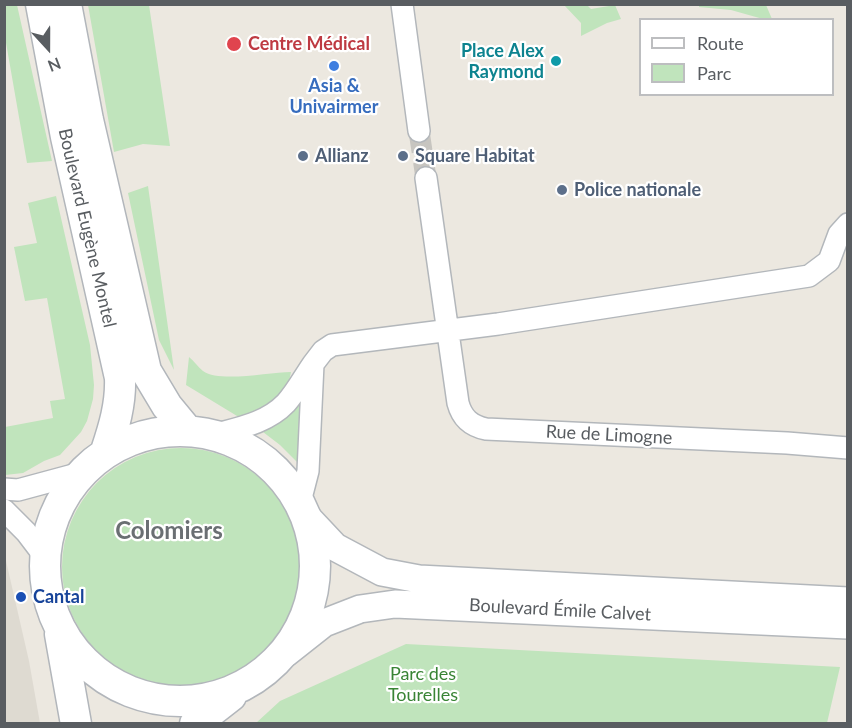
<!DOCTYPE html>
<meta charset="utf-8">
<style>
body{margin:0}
#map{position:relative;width:852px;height:728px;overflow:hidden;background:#ece8e0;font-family:Lato,sans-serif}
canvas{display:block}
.frame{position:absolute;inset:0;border:6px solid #595d61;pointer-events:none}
.legend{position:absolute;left:639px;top:18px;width:195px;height:78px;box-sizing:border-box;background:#fff;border:2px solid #bdbec0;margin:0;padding:8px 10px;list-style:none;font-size:18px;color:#595d61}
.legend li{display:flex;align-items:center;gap:12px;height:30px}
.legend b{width:30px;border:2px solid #bdbec0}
.north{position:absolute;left:18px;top:18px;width:60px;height:60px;-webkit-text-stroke:4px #fff;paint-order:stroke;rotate:159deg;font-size:16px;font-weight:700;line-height:24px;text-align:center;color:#595d61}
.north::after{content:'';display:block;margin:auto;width:21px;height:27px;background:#595d61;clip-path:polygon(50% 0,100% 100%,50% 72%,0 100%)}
</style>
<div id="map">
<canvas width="852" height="728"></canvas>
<div class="frame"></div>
<ul class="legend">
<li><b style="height:8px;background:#fff"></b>Route</li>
<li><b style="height:16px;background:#c0e4bc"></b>Parc</li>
</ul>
<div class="north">N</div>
</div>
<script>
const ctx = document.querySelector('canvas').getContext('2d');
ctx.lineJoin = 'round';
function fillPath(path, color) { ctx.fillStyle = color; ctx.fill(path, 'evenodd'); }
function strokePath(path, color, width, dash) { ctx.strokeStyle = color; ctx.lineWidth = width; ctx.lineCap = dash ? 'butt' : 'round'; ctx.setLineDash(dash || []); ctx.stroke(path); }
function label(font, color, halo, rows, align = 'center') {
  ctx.font = font + ' Lato,sans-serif'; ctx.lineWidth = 4.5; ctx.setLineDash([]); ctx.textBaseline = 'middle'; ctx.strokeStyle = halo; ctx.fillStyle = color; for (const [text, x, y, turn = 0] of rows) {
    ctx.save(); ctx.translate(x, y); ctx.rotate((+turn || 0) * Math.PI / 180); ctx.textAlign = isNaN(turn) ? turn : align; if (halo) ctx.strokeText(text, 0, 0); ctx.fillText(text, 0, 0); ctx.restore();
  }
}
fillPath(new Path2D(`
 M4 552 29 661 40 723H5Z`), '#dedad1');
fillPath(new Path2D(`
 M699 4 766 5 772 19H763L731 10 699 7Z
 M4 5H17L52 161 27 163 5 37Z
 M88 5H149L170 146 143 144 114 152Z
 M564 5H587L591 9 615 5 621 19 607 23 581 36V23Z
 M148 186 174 370 159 340 128 193Z
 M56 196 90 345 94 385 93 399 87 421 81 432 60 455 44 461 23 473 5 475V427L53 418 50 401 65 399 47 298 25 301 14 247 37 243 28 203Z
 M189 357C194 361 198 367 203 371 220 383 269 372 291 372 286 403 267 406 242 419L186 385Z
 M300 398 306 399 300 461 297 462 280 445 263 432 282 418Z
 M62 567a119 119 0 1 1 238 0a119 119 0 1 1-238 0Z
 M406 644 840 667 827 723H256L280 701Z`), '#c0e4bc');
strokePath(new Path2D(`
 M419 131 426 178`), '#c7c5c0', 21, [21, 10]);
const minor = new Path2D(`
 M402 4 419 131
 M426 178 458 403C462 418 471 426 486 429L787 443 848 448
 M313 364 323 351 332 345 498 324 809 276 829 261 839 234 848 224
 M213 435C239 428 267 423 286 403 296 392 304 377 313 364L308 471 299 506
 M4 489 18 490 81 473
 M4 510 26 532 45 557`);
const tertiary = new Path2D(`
 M304 514 335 547 382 572 419 579 848 601
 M286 653 324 623 360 609 395 604 848 625`);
const secondary = new Path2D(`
 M41 4 66 137 120 378C121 404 114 427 106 451
 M66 4 88 120 146 371 167 406 186 429
 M45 566a135 135 0 1 1 270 0a135 135 0 1 1-270 0Z
 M60 634 76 724
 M195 724 231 696`);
strokePath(minor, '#b3b7bb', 24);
strokePath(tertiary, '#b3b7bb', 30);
strokePath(secondary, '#b2b6bb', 33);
strokePath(minor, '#fff', 21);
strokePath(tertiary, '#fff', 27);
strokePath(secondary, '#fff', 30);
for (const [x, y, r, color] of [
 [234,44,8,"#e0444e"],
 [556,61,6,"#0f9aa8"],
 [334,66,6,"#3f7fe0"],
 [303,156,6,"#5c6f8a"],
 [403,156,6,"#5c6f8a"],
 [562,190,6,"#5c6f8a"],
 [21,597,6,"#1a4fb4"]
]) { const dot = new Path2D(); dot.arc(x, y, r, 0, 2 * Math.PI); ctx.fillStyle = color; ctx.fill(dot); strokePath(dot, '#fff', 2); }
label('bold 18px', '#be3a42', '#fff', [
 ["Centre Médical",248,44]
], 'left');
label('bold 18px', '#0d838f', '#fff', [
 ["Place Alex",544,51],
 ["Raymond",544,72]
], 'right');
label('bold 18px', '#366cbe', '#fff', [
 ["Asia &",334,86],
 ["Univairmer",334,107]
]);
label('bold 18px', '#4e5e75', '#fff', [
 ["Allianz",315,156],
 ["Square Habitat",415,156],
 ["Police nationale",574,190]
], 'left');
label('18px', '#595d61', '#fff', [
 ["Boulevard Eugène Montel",87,228,77],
 ["Rue de Limogne",609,435,3],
 ["Boulevard Émile Calvet",560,610,3]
]);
label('bold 18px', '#164399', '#fff', [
 ["Cantal",33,597]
], 'left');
label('18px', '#398435', '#fff', [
 ["Parc des",423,674],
 ["Tourelles",423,695]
]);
label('bold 24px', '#6a6f73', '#fff', [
 ["Colomiers",169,531]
]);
</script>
